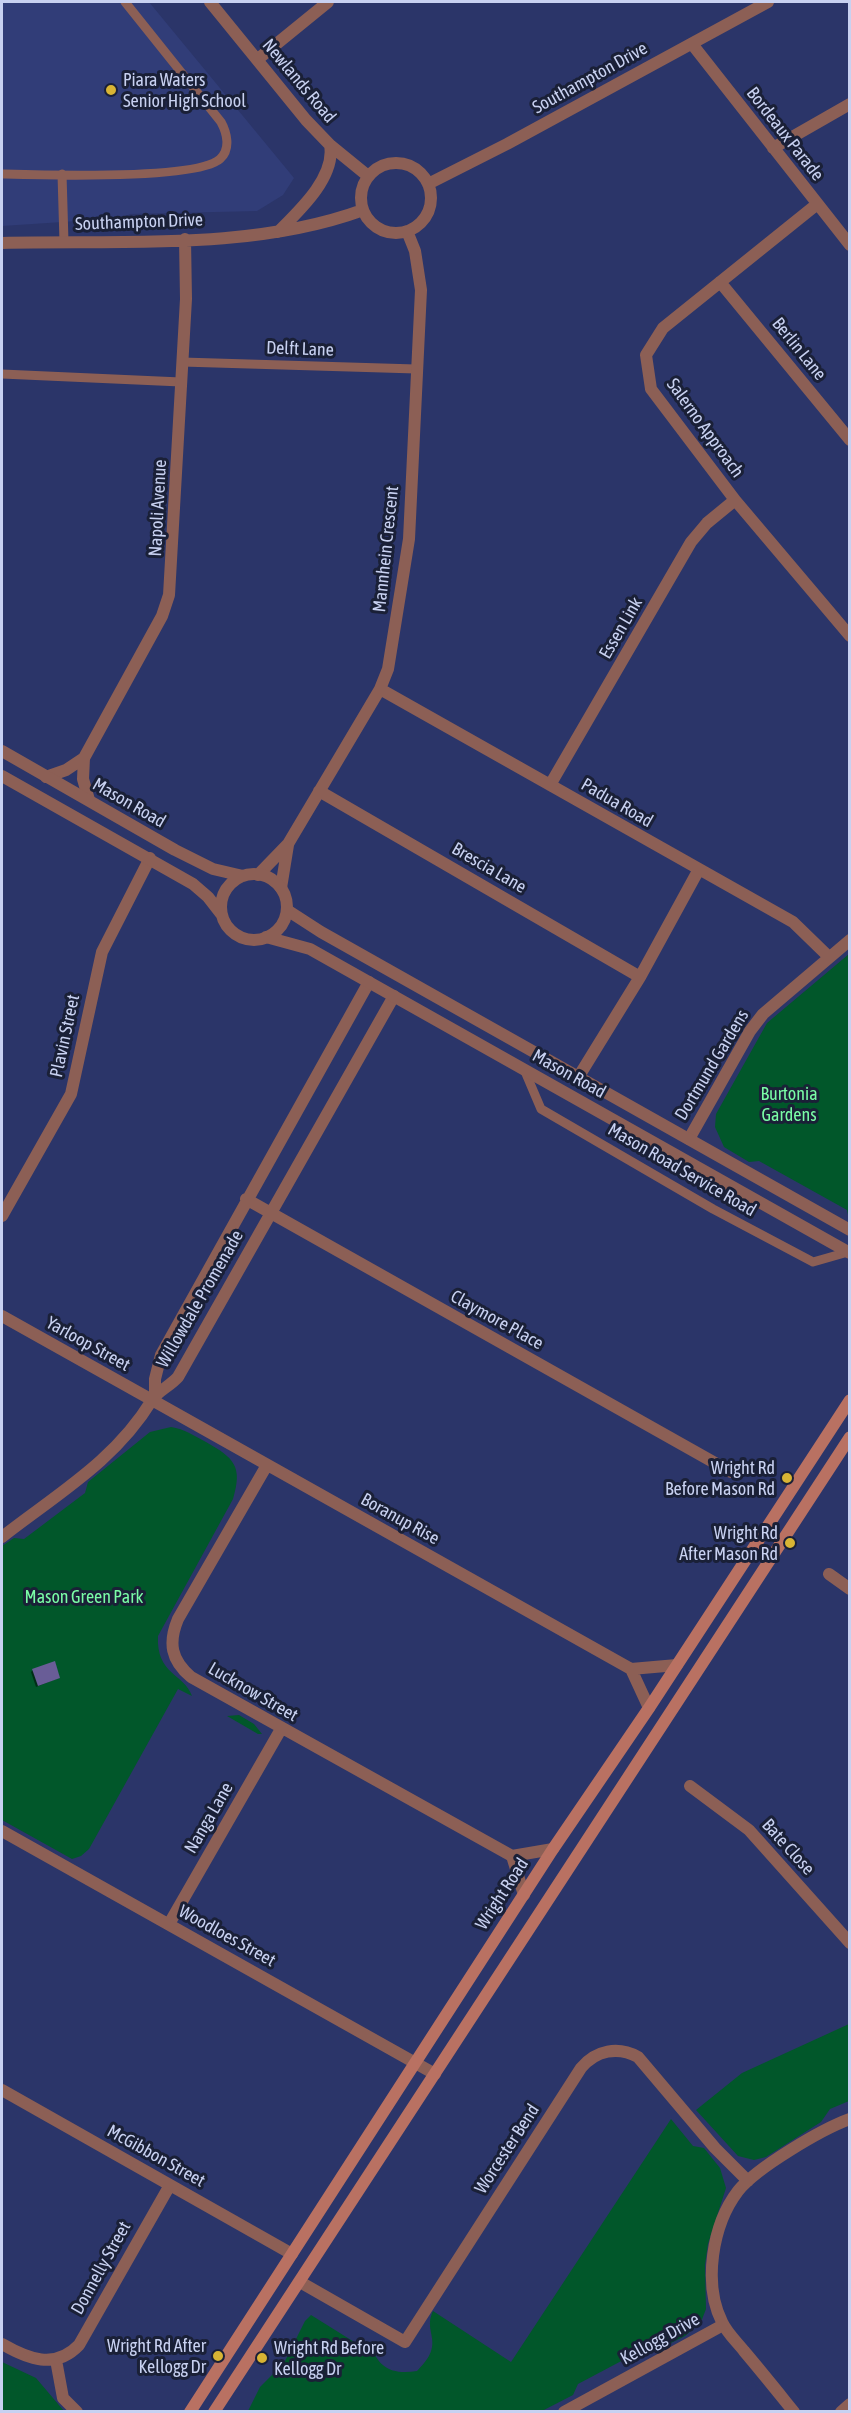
<!DOCTYPE html>
<style>
body{margin:0}
#map{position:relative;width:851px;height:2413px;overflow:hidden;background:#2b3569;font-family:"Asap Condensed",sans-serif}
canvas{display:block}
.frame{position:absolute;inset:0;border:3px solid #c8d1f1;pointer-events:none}
</style>
<div id="map">
<canvas width="851" height="2413"></canvas>
<div class="frame"></div>
</div>
<script>
const ctx = document.querySelector('canvas').getContext('2d');
ctx.lineJoin = 'round';
function fillPath(path, color) { ctx.fillStyle = color; ctx.fill(path, 'evenodd'); }
function strokePath(path, color, width, dash) { ctx.strokeStyle = color; ctx.lineWidth = width; ctx.lineCap = dash ? 'butt' : 'round'; ctx.setLineDash(dash || []); ctx.stroke(path); }
function label(font, color, halo, rows, align = 'center') {
  ctx.font = font + ' "Asap Condensed",sans-serif'; ctx.lineWidth = 6; ctx.setLineDash([]); ctx.textBaseline = 'middle'; ctx.strokeStyle = halo; ctx.fillStyle = color; for (const [text, x, y, turn = 0] of rows) {
    ctx.save(); ctx.translate(x, y); ctx.rotate((+turn || 0) * Math.PI / 180); ctx.textAlign = isNaN(turn) ? turn : align; if (halo) ctx.strokeText(text, 0, 0); ctx.fillText(text, 0, 0); ctx.restore();
  }
}
fillPath(new Path2D(`
 M2 2H149L294 178 283 195 257 211 130 214 123 218 2 226Z`), '#313d78');
fillPath(new Path2D(`
 M849 954V1220L847 1210 759 1161 749 1162 724 1147 715 1127 716 1114 767 1023Z
 M171 1427C184 1429 195 1436 206 1442 234 1458 243 1466 233 1499L158 1636C156 1675 184 1673 192 1696L178 1689 89 1849 81 1856 72 1859 2 1820V1546L14 1538 24 1539 85 1493 88 1482 150 1432Z
 M239 1715 254 1724 262 1734H258L227 1716Z
 M849 2024V2101L830 2109 821 2122 766 2157 754 2160 738 2156 696 2110 742 2073Z
 M671 2119 693 2146 704 2148 720 2168 726 2188 708 2244 705 2265 706 2309 701 2322 685 2336 655 2351 644 2349 578 2384 573 2395 542 2411H248L260 2387 284 2363 305 2321 311 2315 359 2345 370 2342C377 2368 392 2375 417 2371 447 2342 422 2334 433 2311L511 2362Z
 M2 2362 36 2378 64 2411H2Z`), '#01572a');
fillPath(new Path2D(`
 M33 1670 59 1678 36 1687 31 1672Z`), '#0007');
fillPath(new Path2D(`
 M55 1661 60 1678 38 1686 32 1669Z`), '#695d97');
strokePath(new Path2D(`
 M2 174C38 175 197 180 220 159 231 149 227 133 221 122L125 2
 M62 174 64 242
 M182 362 416 369
 M2 374 181 382
 M524 1069 541 1109 713 1209 813 1262 848 1252`), '#8c5f55', 9);
strokePath(new Path2D(`
 M210 2 306 120 330 145 368 176
 M692 44 850 245
 M258 59 328 2
 M773 148 850 104
 M361 198a35 35 0 1 1 70 0a35 35 0 1 1-70 0Z
 M428 184 507 144 768 2
 M816 205 663 328 646 355 651 389 735 500 850 636
 M278 232C299 211 336 177 330 145
 M2 243C119 240 251 251 363 210
 M720 282 850 440
 M380 689 793 922 829 957
 M84 758 83 779 89 800
 M46 777 66 770 84 758 162 616 169 595 186 299 185 239
 M550 785 691 542 707 523 735 500
 M319 791 640 977
 M258 875 288 844 380 689 388 669 409 539 421 290 415 251 407 231
 M281 888 288 845
 M579 1076 640 977 698 871
 M689 1139 750 1031 763 1014 850 940
 M246 1199 731 1472
 M2 1216 71 1094 102 952 150 858
 M2 1316 152 1400C158 1391 170 1386 178 1377L394 996
 M155 1395V1379L161 1355 369 982
 M267 1465 178 1619C168 1643 171 1660 191 1677L512 1856 553 1849
 M2 1537C57 1494 115 1461 152 1400L631 1669 677 1665
 M829 1574 850 1589
 M631 1669 649 1708
 M690 1786 749 1830 850 1943
 M2 1831 435 2074
 M512 1856 524 1895
 M169 1924 281 1729
 M2 2090 292 2254
 M300 2282 405 2342 581 2068C596 2050 618 2046 638 2057L715 2148 748 2181
 M2 2344C28 2359 55 2370 79 2345L170 2185
 M56 2360 63 2398 77 2412
 M564 2412 723 2325
 M794 2412C777 2391 761 2371 744 2351 737 2342 727 2333 722 2322 703 2284 712 2225 738 2191 756 2168 822 2129 850 2119
 M841 2412 850 2404`), '#8c5f55', 12);
strokePath(new Path2D(`
 M2 751 175 850 213 869 243 876
 M2 776 193 884 208 897 222 915
 M221 907a33 33 0 1 1 66 0a33 33 0 1 1-66 0Z
 M287 910 321 932 850 1230
 M266 937 310 949 850 1253`), '#8c5f55', 12);
strokePath(new Path2D(`
 M190 2412 553 1849 649 1708 850 1400
 M214 2412 850 1437`), '#b97162', 12);
for (const [x, y, r, color] of [
 [111,90,6,"#d8b434"],
 [787,1478,6,"#d8b434"],
 [790,1543,6,"#d8b434"],
 [218,2356,6,"#d8b434"],
 [262,2358,6,"#d8b434"]
]) { const dot = new Path2D(); dot.arc(x, y, r, 0, 2 * Math.PI); ctx.fillStyle = color; ctx.fill(dot); strokePath(dot, '#1a2037', 2); }
label('18px', '#c8d1f1', '#1a2037', [
 ["Southampton Drive",590,78,-29],
 ["Newlands Road",299,81,50],
 ["Bordeaux Parade",785,134,52],
 ["Southampton Drive",139,222,-2],
 ["Delft Lane",300,349,2],
 ["Berlin Lane",799,349,51],
 ["Salerno Approach",705,428,54],
 ["Napoli Avenue",158,508,-87],
 ["Mannhein Crescent",386,549,-84],
 ["Essen Link",621,628,-60],
 ["Mason Road",129,803,30],
 ["Padua Road",617,803,30],
 ["Brescia Lane",489,868,30],
 ["Plavin Street",65,1036,-78],
 ["Dortmund Gardens",712,1065,-59],
 ["Mason Road",569,1074,29],
 ["Mason Road Service Road",682,1170,30],
 ["Willowdale Promenade",200,1299,-60],
 ["Claymore Place",497,1320,29],
 ["Yarloop Street",88,1344,29],
 ["Boranup Rise",400,1519,29],
 ["Lucknow Street",253,1692,30],
 ["Nanga Lane",209,1818,-60],
 ["Bate Close",788,1847,48],
 ["Wright Road",502,1894,-57],
 ["Woodloes Street",227,1936,29],
 ["Worcester Bend",507,2149,-57],
 ["McGibbon Street",156,2156,29],
 ["Donnelly Street",101,2268,-61],
 ["Kellogg Drive",660,2339,-29]
]);
label('18px', '#c8d1f1', '#1a2037', [
 ["Piara Waters",123,80,"left"],
 ["Senior High School",123,101,"left"],
 ["Wright Rd",775,1468],
 ["Before Mason Rd",775,1489],
 ["Wright Rd",778,1533],
 ["After Mason Rd",778,1554],
 ["Wright Rd After",206,2346],
 ["Kellogg Dr",206,2367],
 ["Wright Rd Before",274,2348,"left"],
 ["Kellogg Dr",274,2369,"left"]
], 'right');
label('18px', '#7afda6', '#1a2037', [
 ["Burtonia",789,1094],
 ["Gardens",789,1115],
 ["Mason Green Park",84,1597]
]);
</script>
